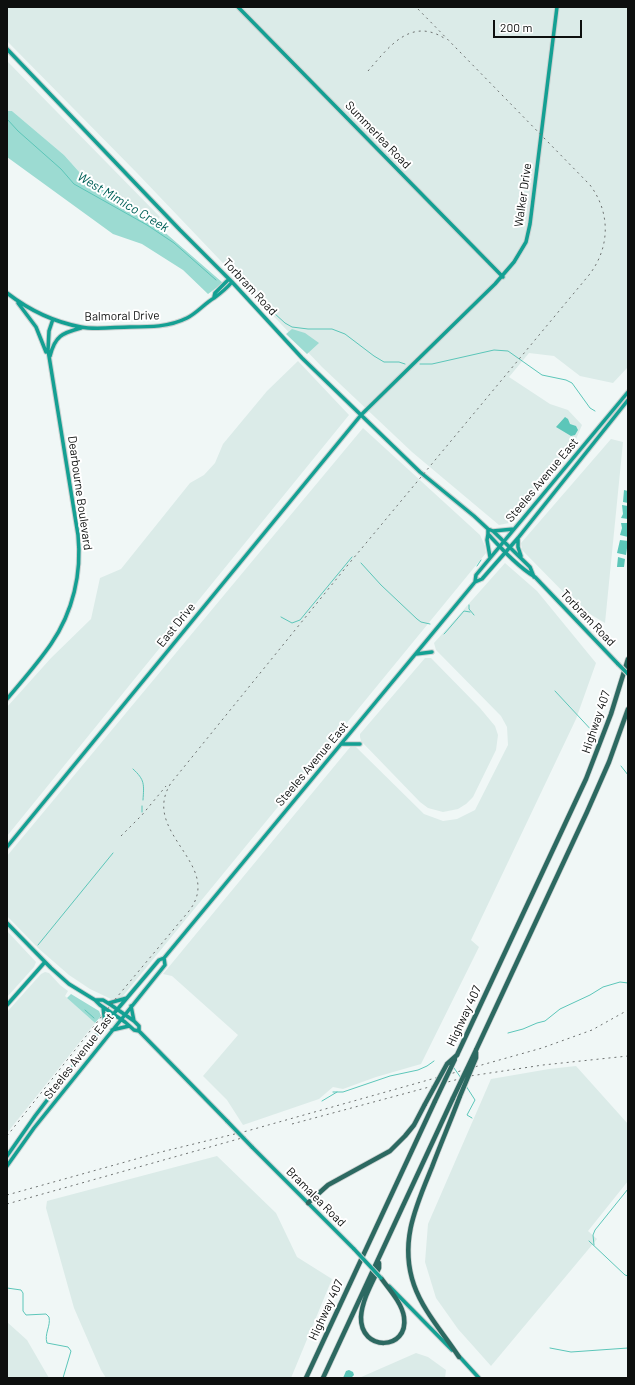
<!DOCTYPE html>
<style>
body{margin:0}
#map{position:relative;width:635px;height:1385px;overflow:hidden;background:#f0f7f6;font-family:Barlow,sans-serif}
canvas{display:block}
.frame{position:absolute;inset:0;border:8px solid #0d0f0e;pointer-events:none}
.scale{position:absolute;left:493px;top:20px;width:89px;height:18px;box-sizing:border-box;border:2px solid #0d0f0e;border-top:0;padding-left:5px;font-size:12px;line-height:14px;white-space:nowrap;color:#0d0f0e;-webkit-text-stroke:3px #fff;paint-order:stroke}
</style>
<div id="map">
<canvas width="635" height="1385"></canvas>
<div class="frame"></div>
<div class="scale">200 m</div>
</div>
<script>
const ctx = document.querySelector('canvas').getContext('2d');
ctx.lineJoin = 'round';
function fillPath(path, color) { ctx.fillStyle = color; ctx.fill(path, 'evenodd'); }
function strokePath(path, color, width, dash) { ctx.strokeStyle = color; ctx.lineWidth = width; ctx.lineCap = dash ? 'butt' : 'round'; ctx.setLineDash(dash || []); ctx.stroke(path); }
function label(font, color, halo, rows, align = 'center') {
  ctx.font = font + ' Barlow,sans-serif'; ctx.lineWidth = 4; ctx.setLineDash([]); ctx.textBaseline = 'middle'; ctx.strokeStyle = halo; ctx.fillStyle = color; for (const [text, x, y, turn = 0] of rows) {
    ctx.save(); ctx.translate(x, y); ctx.rotate((+turn || 0) * Math.PI / 180); ctx.textAlign = isNaN(turn) ? turn : align; if (halo) ctx.strokeText(text, 0, 0); ctx.fillText(text, 0, 0); ctx.restore();
  }
}
fillPath(new Path2D(`
 M7 7H628L627 368 613 383 580 376 554 356 529 353 509 377 550 404 568 410 582 425 573 446 509 523 499 525 412 452 322 367 137 173 7 41Z
 M7 61 160 217 152 225 118 202 97 184 81 174 64 155 12 111H7Z
 M298 361 349 415 7 836V707L51 658 91 619 100 578 121 569 190 483 204 475 215 463 223 444 267 391Z
 M363 428 480 535 485 546 486 553 123 996 119 998 111 999 90 989 69 975 38 948 7 916V856Z
 M611 439 623 442 605 623 578 607 522 550 521 543Z
 M505 563 537 591 596 663 576 719 471 940 479 947 421 1064 376 1077 343 1089 333 1087 319 1099 243 1125 227 1100 203 1076 238 1035 172 976 163 974 351 746 356 747 424 814 443 821 457 819 475 810 508 745 507 727 501 716 436 650 434 643Z
 M425 658H431L480 708 495 726 498 735 496 750 473 797 466 804 458 809 443 812 428 808 420 802 361 741 360 737V734Z
 M7 931 36 962 34 967 7 997Z
 M45 972 49 973 60 985 68 991 65 996 95 1023 7 1133V1012L41 974Z
 M576 1066 628 1124V1181L588 1231 597 1239 491 1366 458 1329 436 1298 425 1262 428 1224 491 1079 549 1069Z
 M217 1156 276 1213 297 1257 332 1279 291 1378H106L101 1370 74 1308 46 1208 47 1201Z
 M7 1322 27 1340 49 1378H7Z
 M416 1353 428 1357 446 1370 445 1378H359Z`), '#dbebe8');
fillPath(new Path2D(`
 M7 111H12L64 155 81 174 97 184 118 202 151 225 154 223 223 283 208 294 183 270 142 244 113 234 7 157Z
 M292 329 305 333 319 343 307 354 286 334Z
 M71 994 99 1011 101 1016 95 1023 67 998Z`), '#9cdbd2');
fillPath(new Path2D(`
 M565 417 568 419 570 424 576 426 578 430 575 435 571 436 556 427Z
 M624 490 628 491V503L623 502Z
 M622 505 628 506V519L621 518 623 514Z
 M621 523H628V537L620 535 622 528Z
 M620 540 628 541 626 555 617 553Z
 M618 557 625 559 624 567H617Z
 M349 1370 353 1372 354 1375 351 1378H343L346 1371Z`), '#5cc6b9');
strokePath(new Path2D(`
 M7 119 18 131 61 169 74 184 147 225 174 243 216 280
 M240 282 247 286 268 305 274 313 285 323 292 327 308 329H332L345 334 374 356 384 362H399L405 364
 M420 364H432L494 350 508 351 542 375 566 380 572 383 590 408 595 411
 M361 563 381 585 417 619 421 622 430 624
 M477 566 481 560
 M469 605V609L474 615
 M281 617 292 623 300 620 352 557
 M444 634 445 633 464 611 470 612
 M555 691 595 734
 M621 766 628 775
 M133 769C145 780 144 784 143 800
 M142 812V806
 M38 945 113 853
 M85 1010 94 1018
 M508 1033 523 1029 537 1023 545 1021 560 1009 590 995 603 987 620 982 628 983
 M454 1068 461 1078
 M466 1086 475 1100 467 1115 472 1118
 M333 1092H343L390 1076 418 1070 427 1066 434 1061
 M322 1101 337 1092
 M589 1241 625 1275 628 1276
 M594 1245 593 1235 595 1230 628 1189
 M7 1288 21 1290 23 1293V1311L26 1315 46 1314 49 1317C51 1326 44 1334 47 1343L68 1347 71 1351 63 1378
 M550 1348 571 1352 628 1348`), '#5cc6b9', 1);
const secondary = new Path2D(`
 M238 7 503 277
 M7 49 180 230 232 282 302 358 420 472 474 516 488 529 493 531 530 567 534 577
 M7 293C29 310 54 322 81 327 95 330 116 327 130 327 150 327 169 327 187 318 197 313 204 304 214 298 221 293 227 288 232 282
 M214 297 215 293 229 279
 M18 303 36 327 46 352
 M50 356C55 336 62 333 81 328
 M488 529V534C503 550 517 566 535 577L618 664
 M493 531 514 529
 M488 534 487 540 490 557
 M518 538V547L521 556
 M475 582 476 575 628 392
 M416 654 432 652
 M7 699C22 681 38 663 51 644 73 612 82 573 78 535L48 350 49 331 53 319
 M342 744H360
 M7 847 361 415 495 284 514 262 526 242 530 224 557 7
 M7 923 51 968 69 984 95 1000 100 1005 125 1022 134 1030 139 1031 227 1121
 M95 1000H103L111 1005 134 1021 139 1026V1031
 M109 1003 127 998
 M7 1005 45 962
 M131 1006 134 1021
 M103 1007 105 1024
 M112 1030 129 1026
 M252 1147 354 1249
 M7 1156 35 1116 105 1024 159 960 164 958 475 582 482 579 518 538 628 400
 M7 1166 34 1128 165 965 164 958
 M389 1286 452 1350
 M458 1355 479 1378`);
const highway = new Path2D(`
 M476 1050 587 812 609 762 628 709
 M457 1055 586 779 611 714 628 659
 M308 1203 328 1185 390 1151 405 1136 414 1125 425 1104
 M379 1263V1268C372 1283 362 1300 361 1317 360 1352 409 1351 404 1317 402 1303 389 1289 381 1278
 M459 1357C444 1334 423 1311 414 1285 399 1242 416 1206 432 1167 441 1143 451 1120 460 1096
 M306 1378 435 1101
 M323 1378 453 1098`);
strokePath(secondary, '#ccd2d1', 5.5);
strokePath(highway, '#ccd2d1', 6);
strokePath(secondary, '#14a093', 3.5);
strokePath(highway, '#2c6961', 4.5);
strokePath(new Path2D(`
 M368 71C388 48 410 17 444 38
 M121 836 142 815 166 786
 M292 1124 470 1076 543 1065 628 1056
 M7 1136 117 997 189 911C225 864 139 833 171 783L347 566 589 275C610 248 611 213 590 185L416 7
 M7 1195 161 1152 247 1131 542 1048 592 1030 628 1010
 M7 1204 249 1136`), '#6d7170', 1, [2, 4]);
const secondaryBridge = new Path2D(`
 M618 664 628 674
 M227 1121 252 1147
 M354 1249 381 1278`);
const highwayBridge = new Path2D(`
 M460 1096 476 1058V1052
 M453 1098 476 1050
 M435 1101 455 1059
 M425 1104 447 1064 457 1055`);
strokePath(secondaryBridge, '#ccd2d1', 5.5, []);
strokePath(highwayBridge, '#ccd2d1', 6, []);
strokePath(secondaryBridge, '#14a093', 3.5);
strokePath(highwayBridge, '#2c6961', 4.5);
label('12px', '#0d0f0e', '#fff', [
 ["Summerlea Road",378,135,46],
 ["Walker Drive",523,195,-82],
 ["Torbram Road",250,287,47],
 ["Balmoral Drive",122,316,-1],
 ["Steeles Avenue East",542,480,-50],
 ["Dearbourne Boulevard",80,493,82],
 ["Torbram Road",588,618,46],
 ["East Drive",176,625,-51],
 ["Highway 407",596,722,-71],
 ["Steeles Avenue East",312,764,-50],
 ["Highway 407",464,1016,-65],
 ["Steeles Avenue East",79,1056,-52],
 ["Bramalea Road",316,1197,45],
 ["Highway 407",326,1310,-65]
]);
label('italic 13px', '#006058', '#fff', [
 ["West Mimico Creek",123,202,31]
]);
</script>
